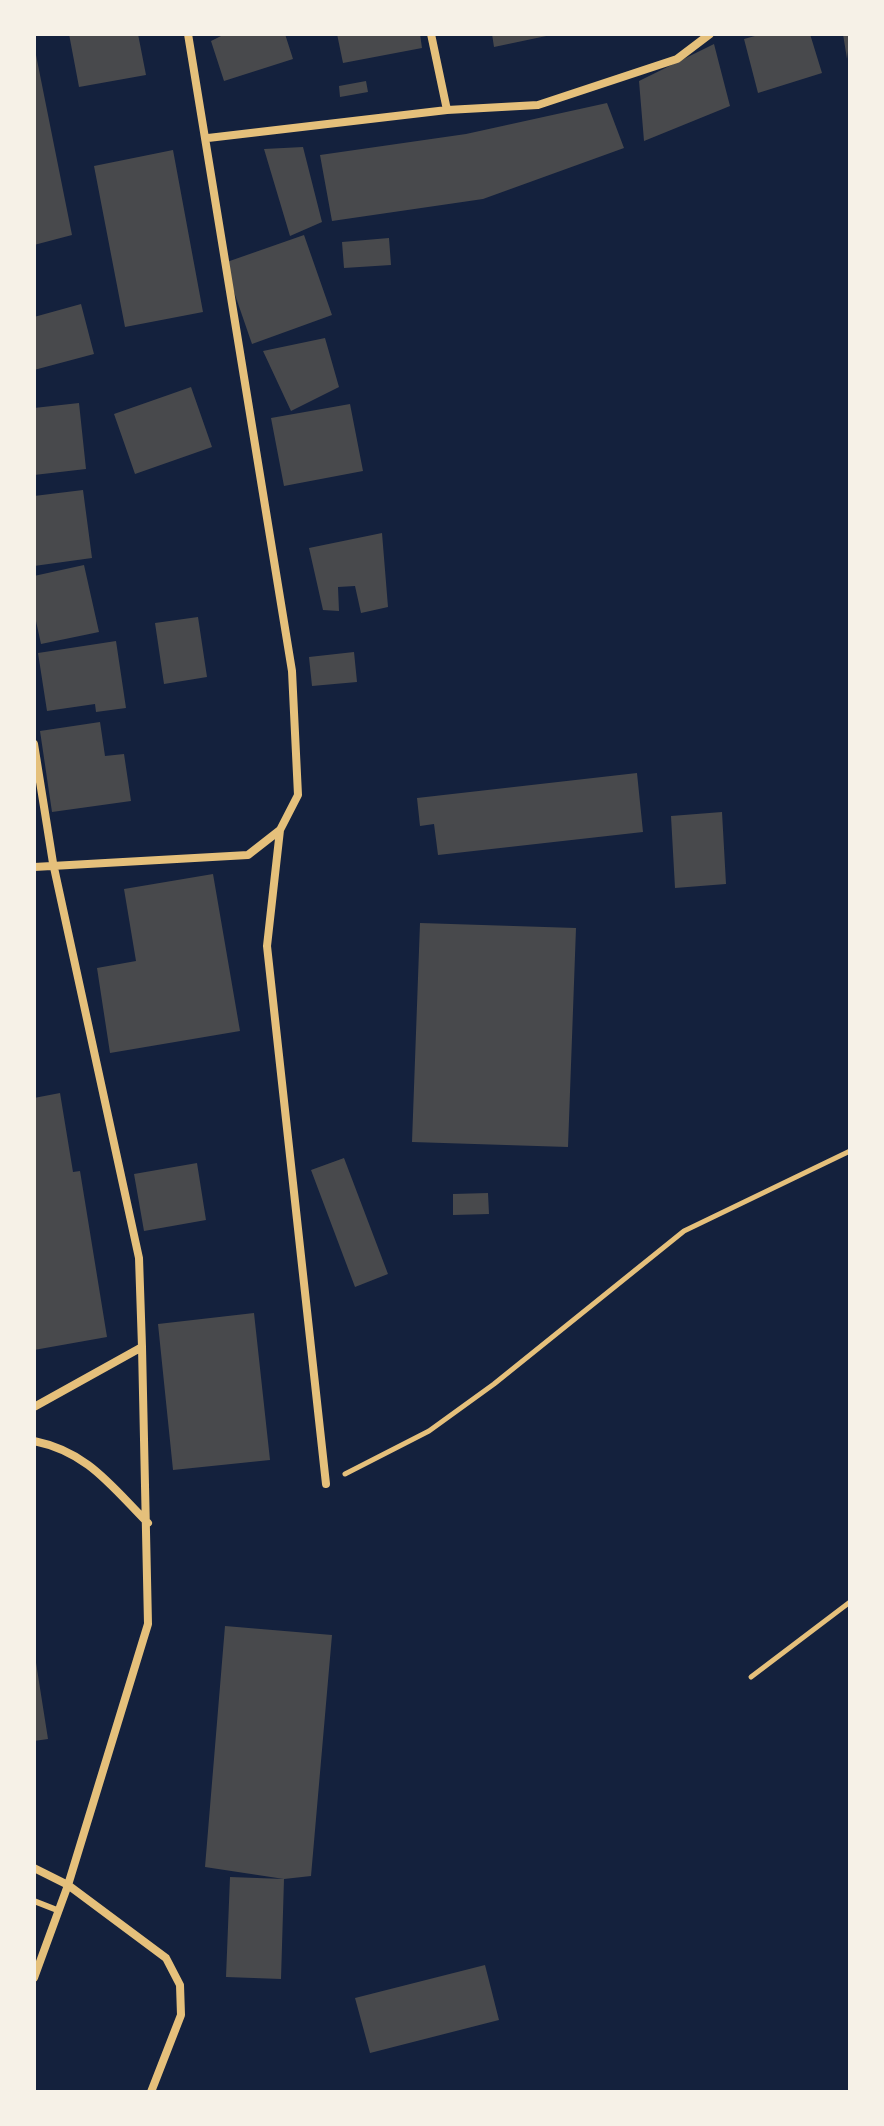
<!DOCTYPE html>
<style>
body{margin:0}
#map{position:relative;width:884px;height:2126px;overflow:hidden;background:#14213d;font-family:Helvetica,sans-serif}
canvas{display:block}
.frame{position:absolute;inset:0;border:36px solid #f6f1e7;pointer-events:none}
</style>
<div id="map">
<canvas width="884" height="2126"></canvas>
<div class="frame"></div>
</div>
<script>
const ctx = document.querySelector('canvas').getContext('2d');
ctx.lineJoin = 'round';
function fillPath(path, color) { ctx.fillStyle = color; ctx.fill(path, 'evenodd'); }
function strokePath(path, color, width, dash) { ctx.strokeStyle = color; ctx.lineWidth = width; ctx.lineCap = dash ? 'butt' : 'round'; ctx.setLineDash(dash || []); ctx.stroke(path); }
fillPath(new Path2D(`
 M69 34H138L146 75 79 87Z
 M225 34H285L293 59 224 81 211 41Z
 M337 34H420L422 48 343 63Z
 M492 34H551V35L494 47Z
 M762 34H810L822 73 758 93 744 39Z
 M843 34H850L847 59Z
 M714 44 730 106 644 141 639 81Z
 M34 45 72 235 34 245Z
 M366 81 368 92 340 97 339 86Z
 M607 103 624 148 483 199 332 221 320 155 466 134Z
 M303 147 322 222 290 236 264 149Z
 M173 150 203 312 125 327 94 166Z
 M304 235 332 315 252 344 224 263Z
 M389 238 391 265 344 268 342 242Z
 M81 304 94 354 34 370V317Z
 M325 338 339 387 291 411 263 351Z
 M191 387 212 447 135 474 114 414Z
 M79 403 86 469 34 475V408Z
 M350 404 363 471 284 486 271 418Z
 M83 490 92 558 34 566V496Z
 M382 533 388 607 361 613 355 586 338 587 339 611 323 610 309 548Z
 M84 565 99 632 41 644 34 612V576Z
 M198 617 207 677 164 684 155 623Z
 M116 641 126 708 96 712 95 704 47 711 38 653Z
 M354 652 357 682 312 686 309 657Z
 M100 722 105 756 124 754 131 801 52 812 40 731Z
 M637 773 643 832 438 855 434 824 420 826 417 798Z
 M722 812 726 884 675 888 671 816Z
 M213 874 240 1031 110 1053 97 968 136 961 124 889Z
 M420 923 576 928 568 1147 412 1142Z
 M60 1093 73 1172 80 1171 107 1337 34 1350V1098Z
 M344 1158 388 1274 355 1287 311 1170Z
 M197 1163 206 1220 144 1231 134 1174Z
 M488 1193 489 1214 453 1215V1194Z
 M254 1313 270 1460 173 1470 158 1324Z
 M225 1626 332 1635 311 1876 284 1879 205 1867Z
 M34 1650 48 1739 34 1741Z
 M230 1877 284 1879 281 1979 226 1977Z
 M485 1965 499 2020 370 2053 355 1998Z`), '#48494c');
strokePath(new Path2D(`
 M345 1474 429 1431 494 1384 684 1231 850 1151
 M751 1677 850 1602`), '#e5c07b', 5);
strokePath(new Path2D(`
 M34 1901 57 1910`), '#e5c07b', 6);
strokePath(new Path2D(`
 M431 34 447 110
 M208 138 447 110 538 105 677 59 710 34
 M34 744 53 863 139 1258 142 1347 34 1407
 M280 830 267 946 326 1484
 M34 867 248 855 280 830 298 795 292 671 188 34
 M34 1441C88 1452 111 1486 148 1523
 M34 1868 68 1885 166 1958 180 1985 181 2015 151 2092
 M34 1978 68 1885 148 1624 142 1347`), '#e5c07b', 8);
</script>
